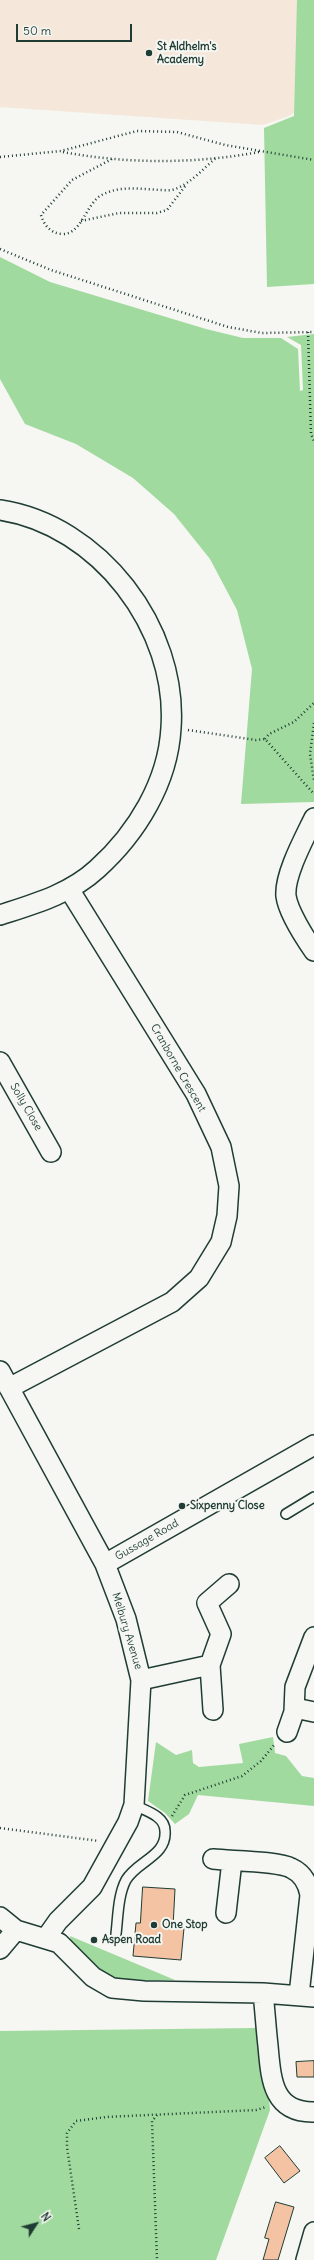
<!DOCTYPE html>
<style>
body{margin:0}
#map{position:relative;width:314px;height:2260px;overflow:hidden;background:#f6f6f2;font-family:Delius,sans-serif}
canvas{display:block}
.north{position:absolute;left:16px;top:2204px;width:40px;height:40px;-webkit-text-stroke:3px #f6f6f2;paint-order:stroke;rotate:54deg;font-size:11px;font-weight:700;line-height:16px;text-align:center;color:#1f3d34}
.north::after{content:'';display:block;margin:auto;width:14px;height:18px;background:#1f3d34;clip-path:polygon(50% 0,100% 100%,50% 72%,0 100%)}
.scale{position:absolute;left:16px;top:24px;width:116px;height:18px;box-sizing:border-box;border:2px solid #1f3d34;border-top:0;padding-left:5px;font-size:12px;line-height:14px;white-space:nowrap;color:#1f3d34;-webkit-text-stroke:3px #f6f6f2;paint-order:stroke}
</style>
<div id="map">
<canvas width="314" height="2260"></canvas>
<div class="north">N</div>
<div class="scale">50 m</div>
</div>
<script>
const ctx = document.querySelector('canvas').getContext('2d');
ctx.lineJoin = 'round';
function fillPath(path, color) { ctx.fillStyle = color; ctx.fill(path, 'evenodd'); }
function strokePath(path, color, width, dash) { ctx.strokeStyle = color; ctx.lineWidth = width; ctx.lineCap = dash ? 'butt' : 'round'; ctx.setLineDash(dash || []); ctx.stroke(path); }
function label(font, color, halo, rows, align = 'center') {
  ctx.font = font + ' Delius,sans-serif'; ctx.lineWidth = 4; ctx.setLineDash([]); ctx.textBaseline = 'middle'; ctx.strokeStyle = halo; ctx.fillStyle = color; for (const [text, x, y, turn = 0] of rows) {
    ctx.save(); ctx.translate(x, y); ctx.rotate((+turn || 0) * Math.PI / 180); ctx.textAlign = isNaN(turn) ? turn : align; if (halo) ctx.strokeText(text, 0, 0); ctx.fillText(text, 0, 0); ctx.restore();
  }
}
fillPath(new Path2D(`
 M0 0H301L295 112 289 116 263 125 0 107Z`), '#f5e7da');
fillPath(new Path2D(`
 M297 0H314V284L267 287 264 128 294 116Z
 M0 257 50 282 206 329 243 338H281L298 349 300 391 303 390 301 345 287 337 314 334V802L241 804 252 669 237 610 210 559 174 514 133 478 76 444 25 424 0 379Z
 M273 1737 275 1753 286 1756 302 1776 314 1778V1806L198 1795 189 1814 175 1824 165 1813 148 1801 156 1742 176 1755 192 1750 193 1763 199 1767 243 1763 239 1744Z
 M70 1936 175 1980 127 1981 106 1978 71 1945Z
 M263 2025 270 2110 216 2260H0V2031L254 2028Z`), '#a1da9f');
const building = new Path2D(`
 M143 1887 175 1889 173 1927 184 1928 181 1960 133 1956 136 1923H140Z
 M314 2061V2077H297L296 2062Z
 M280 2146 300 2171 284 2183 265 2158Z
 M276 2202 294 2207 278 2260H263L269 2239 265 2238Z`);
fillPath(building, '#f4c3a3');
strokePath(building, '#1f3d34', 1);
const lane = new Path2D(`
 M286 1514 314 1497
 M116 1934C118 1917 118 1895 126 1880 137 1861 167 1856 165 1831 165 1816 146 1811 134 1805`);
const street = new Path2D(`
 M0 510C99 525 178 628 171 728 168 782 137 833 97 869 70 894 34 904 0 915
 M314 818C305 837 284 875 286 896 288 911 305 938 314 951
 M0 1062 51 1152
 M0 1371 105 1564 126 1619 141 1680 134 1805 128 1822 92 1887 58 1921 46 1938
 M9 1388 172 1302 199 1278 221 1242 227 1216 229 1186 221 1147 196 1094 69 889
 M105 1564 314 1445
 M210 1665 221 1634 207 1603 229 1584
 M141 1680 210 1665 213 1710
 M295 1708 314 1712
 M287 1732 294 1712 295 1687 314 1637
 M213 1859C231 1861 278 1861 291 1868 302 1873 308 1883 310 1895L299 1995
 M226 1913 232 1861
 M0 1917 16 1930 59 1943 93 1977 112 1988 144 1991 263 1993C265 2011 266 2028 268 2046 271 2078 272 2113 314 2112
 M0 1949 16 1930
 M263 1993 314 1997
 M306 2260 314 2232`);
strokePath(lane, '#1f3d34', 12);
strokePath(street, '#1f3d34', 22);
strokePath(new Path2D(`
 M63 152C127 164 195 164 259 152
 M0 157 61 151 137 131 177 132 225 145 314 160
 M112 159 72 180 41 215C44 225 50 233 62 234 81 235 86 205 100 196 118 185 140 189 160 190 165 190 170 191 175 189 190 184 204 168 216 158
 M81 221 119 213H157L167 210 186 185
 M0 249 51 270 228 327 262 333 314 332
 M308 332 311 434 314 441
 M314 723 310 754 314 781
 M188 730 256 740 265 739 314 794
 M265 739 269 734 294 722 314 703
 M172 1816 185 1795 242 1776 261 1761 275 1744
 M0 1828 99 1841
 M157 2115 152 2121 157 2260
 M79 2229 67 2147V2133L76 2121 106 2117 256 2110 266 2107`), '#1f3d34', 2.5, [1, 3]);
strokePath(lane, '#f6f6f2', 9);
strokePath(street, '#f6f6f2', 19);
for (const [x, y, r, color] of [
 [149,53,4,"#1f3d34"],
 [182,1506,4,"#1f3d34"],
 [154,1925,4,"#1f3d34"],
 [94,1940,4,"#1f3d34"]
]) { const dot = new Path2D(); dot.arc(x, y, r, 0, 2 * Math.PI); ctx.fillStyle = color; ctx.fill(dot); strokePath(dot, '#f6f6f2', 1.5); }
label('bold 11px', '#1f3d34', '#f6f6f2', [
 ["St Aldhelm's",157,47],
 ["Academy",157,60],
 ["Sixpenny Close",190,1506],
 ["One Stop",162,1925],
 ["Aspen Road",102,1940]
], 'left');
label('11px', '#1f3d34', '#f6f6f2', [
 ["Cranborne Crescent",178,1068,60],
 ["Solly Close",26,1107,60],
 ["Gussage Road",147,1540,-30],
 ["Melbury Avenue",127,1631,73]
]);
</script>
